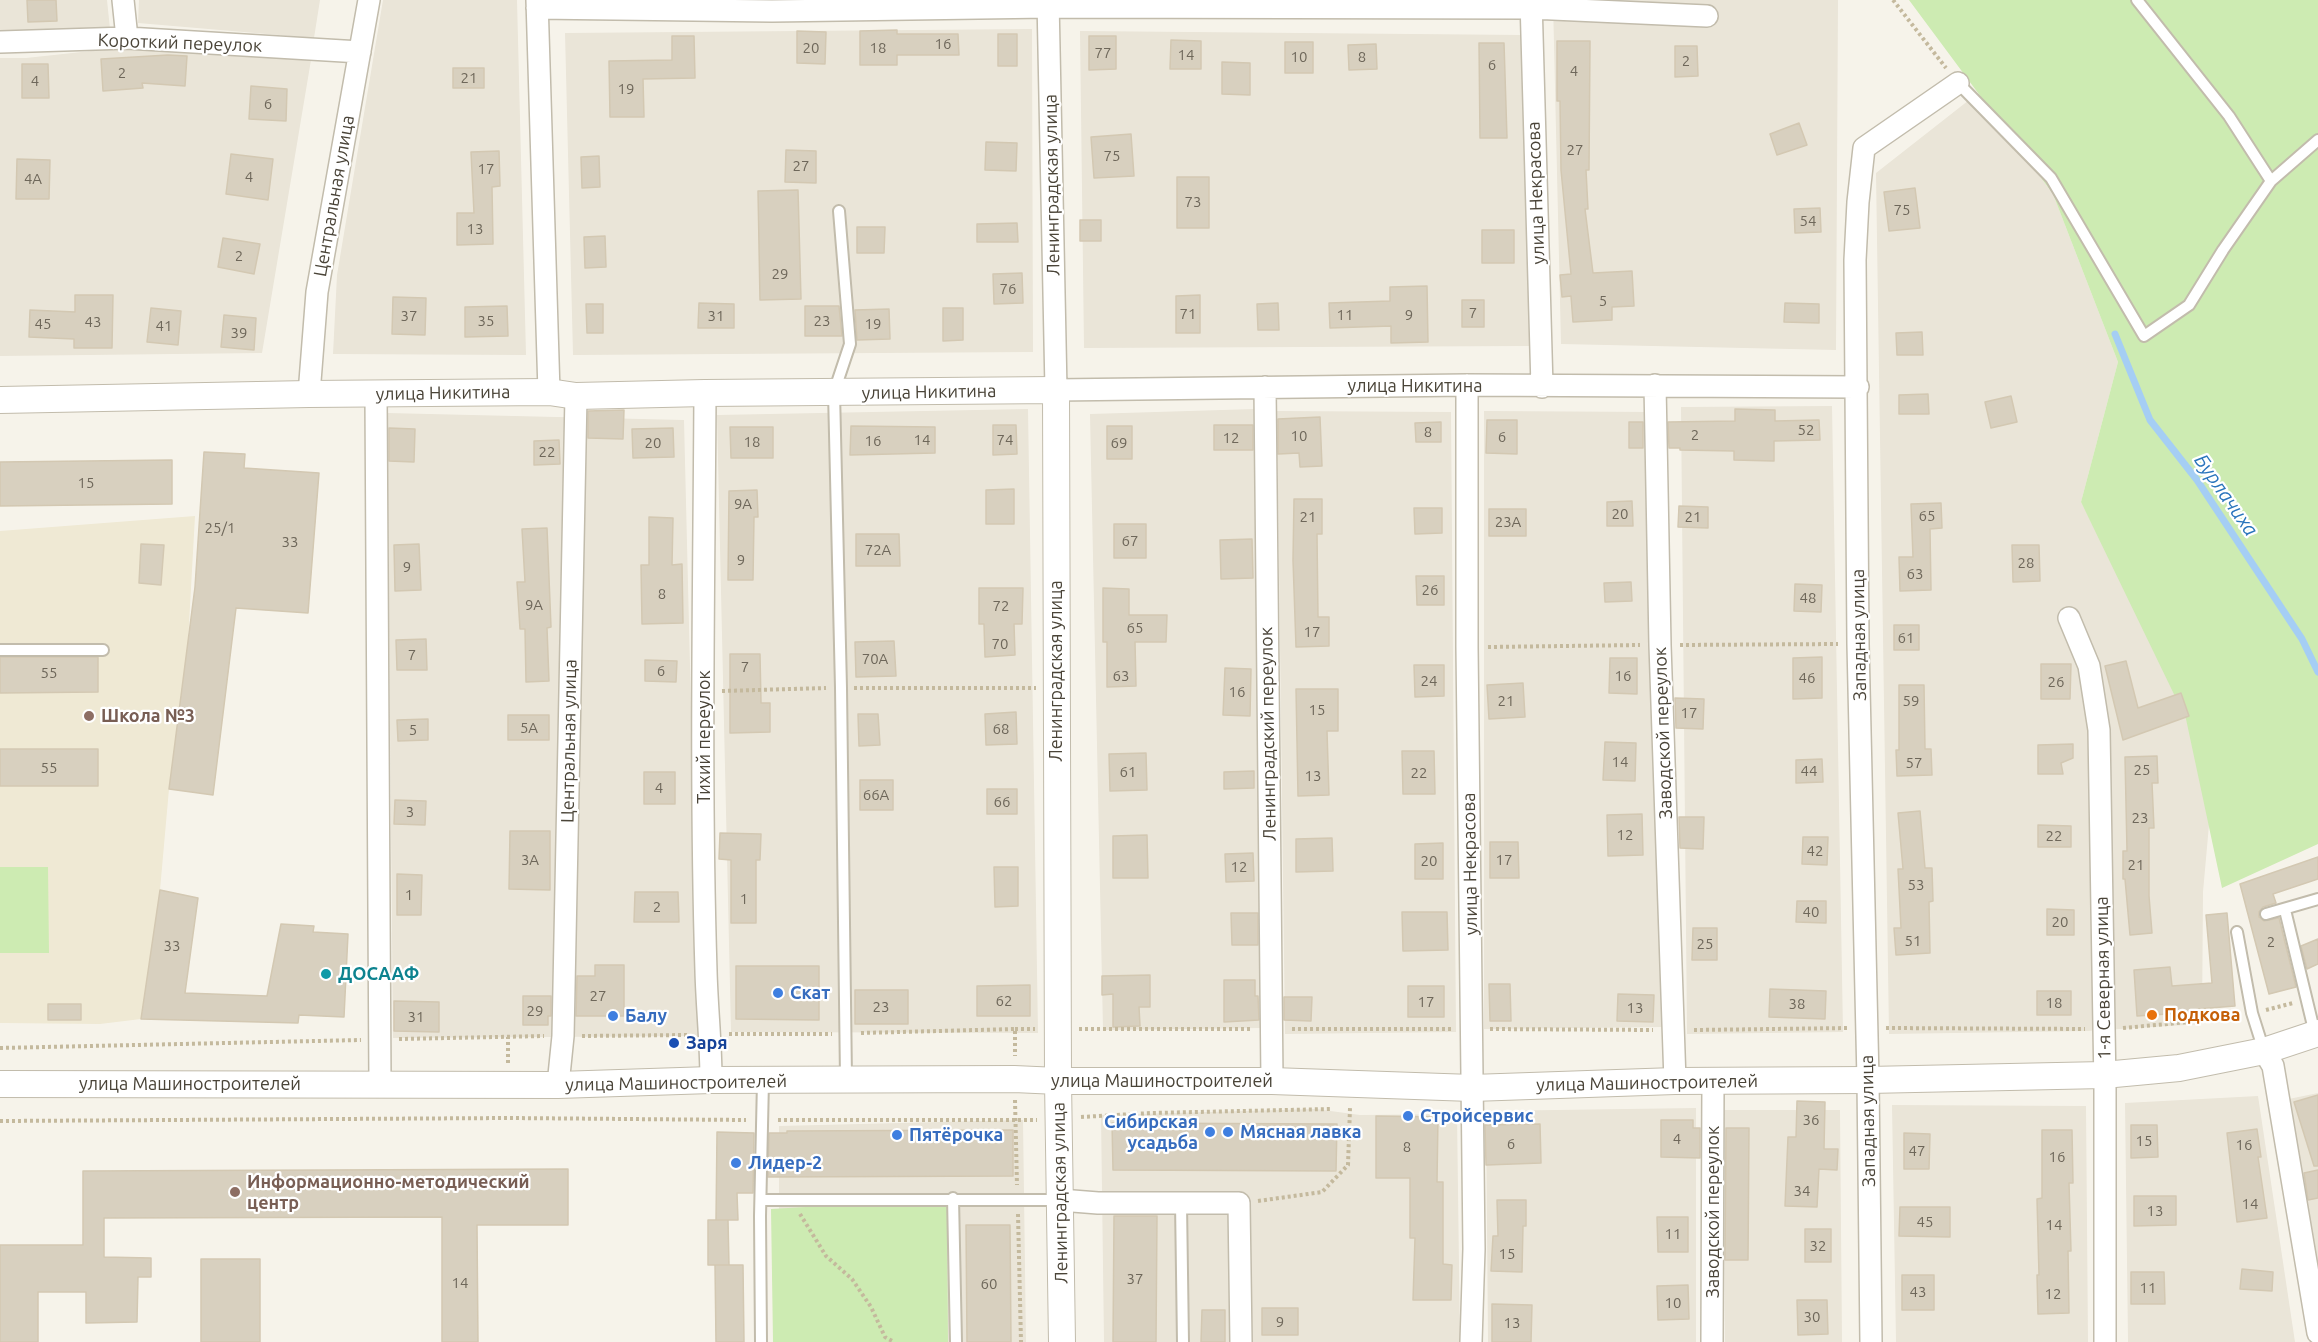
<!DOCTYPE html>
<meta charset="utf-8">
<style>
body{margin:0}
canvas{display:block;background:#f6f3ea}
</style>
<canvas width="2318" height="1342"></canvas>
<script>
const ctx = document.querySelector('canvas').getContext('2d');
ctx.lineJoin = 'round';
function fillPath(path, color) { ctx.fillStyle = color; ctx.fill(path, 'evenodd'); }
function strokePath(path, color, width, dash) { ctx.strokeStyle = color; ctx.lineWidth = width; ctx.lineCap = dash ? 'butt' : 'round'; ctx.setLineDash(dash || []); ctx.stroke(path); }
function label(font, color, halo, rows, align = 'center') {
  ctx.font = font + ' Ubuntu,sans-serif'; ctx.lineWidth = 4.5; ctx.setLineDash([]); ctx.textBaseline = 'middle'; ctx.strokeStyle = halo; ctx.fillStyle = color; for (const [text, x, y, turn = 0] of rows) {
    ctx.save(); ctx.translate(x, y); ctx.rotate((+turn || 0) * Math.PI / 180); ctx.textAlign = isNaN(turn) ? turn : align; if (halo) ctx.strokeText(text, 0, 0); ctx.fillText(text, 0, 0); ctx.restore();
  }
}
fillPath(new Path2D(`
 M0 0H107L110 29 0 33Z
 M139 0H320L314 38 138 23Z
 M383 0H517L526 355 333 354 337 275Z
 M1499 0H1838L1836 350 1561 344 1553 2Z
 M1032 29 1033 352 573 355 565 33Z
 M1080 31 1524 35 1531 346 1084 348Z
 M119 48 311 60 262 353 0 356V58H26Z
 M1978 93 2053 194 2118 362 2081 502 2215 758 2203 892 2202 1024 2087 1031 1889 1034 1876 173Z
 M1832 406 1843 1032 1687 1034 1681 407Z
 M1028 409 1038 1033 731 1032 717 415Z
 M1255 409 1262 1028 1103 1030 1090 414Z
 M1277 411 1451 412 1456 1032 1285 1034Z
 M1484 411 1654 412 1663 1027 1484 1029Z
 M387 413 684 420 699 1036 393 1038Z
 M2318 1093V1299L2284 1100Z
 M2258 1096 2295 1342H2128L2125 1103Z
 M1892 1105 2086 1106 2088 1342H1896Z
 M1696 1108V1342H1488L1486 1111Z
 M1316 1109 1360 1115 1457 1114 1460 1342H1104L1101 1115Z
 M1723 1110H1840L1842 1342H1725Z
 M1023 1120 1026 1342H779V1126Z`), '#eae5d8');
fillPath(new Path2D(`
 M195 516 188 642 169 789 160 890 141 1019 100 1024 0 1023V531Z`), '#efe9d4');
fillPath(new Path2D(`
 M1909 0H2318V844L2222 888 2186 719 2081 502 2118 362 2053 194Z
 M0 867H48L49 953H0Z
 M823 1206 947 1207 948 1342H773L771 1209Z`), '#cdebb2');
strokePath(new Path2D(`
 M2115 334 2150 420 2197 480 2302 639 2318 672`), '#a5cef4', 7);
const building = new Path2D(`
 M27 0H56L57 21 28 22Z
 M897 30V34H958L959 55H897V65H860V31Z
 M797 31 826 32 825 64 797 63Z
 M998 34H1017V66H998Z
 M672 36H694L695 78 643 79 644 117H610L609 61 672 60Z
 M1089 36H1116V69L1089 70Z
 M1171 40 1201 41V69H1170Z
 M1557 41H1590L1589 170H1586L1588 209H1585L1593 273 1632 271 1634 306 1612 307V320L1573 322 1571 296 1562 297 1560 275 1571 274 1561 170 1560 101H1557Z
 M1285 42H1313V73H1285Z
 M1479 43H1504L1507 138H1480Z
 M1376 44 1377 69 1349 70 1348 45Z
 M1675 46H1697L1698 76 1675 77Z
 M168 55 187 56 185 86 142 83 143 88 103 91 101 59Z
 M1222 62 1250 63V95L1222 94Z
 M22 64H48L49 98H22Z
 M453 68H484V88H453Z
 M251 86 287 89 286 121 249 119Z
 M1799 123 1807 145 1777 155 1770 134Z
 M1131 134 1134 176 1094 178 1091 137Z
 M986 142 1017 143 1016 171 985 170Z
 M786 150 816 151V183L785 182Z
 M499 151 500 186 492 187 493 244 457 245V213H474L471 152Z
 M231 154 273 159 268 200 226 194Z
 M599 156 600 187 582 188 581 157Z
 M17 159 50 160 49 199H16Z
 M1177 177H1209V228H1177Z
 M1915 188 1920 228 1889 231 1884 192Z
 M798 190 801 299 760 300 758 191Z
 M1820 208 1821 232 1795 233 1794 209Z
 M1080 220H1101V241H1080Z
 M1017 223 1018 242H977V224Z
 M857 227H885L884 253H857Z
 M1482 230H1514V263H1482Z
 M605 236 606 267 585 268 584 237Z
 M223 238 260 244 254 274 218 267Z
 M1022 273 1023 303 994 304 993 274Z
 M1427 286 1428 342 1391 343V326L1330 328 1329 303 1390 301V287Z
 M75 295H113L112 348H74V339L29 337 30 310 75 312Z
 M1200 295V333H1176V296Z
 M393 297 426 298 425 335 392 334Z
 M1462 300H1484V327H1462Z
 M699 303 734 304V328H698Z
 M1278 303 1279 330H1258L1257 304Z
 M1785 303 1819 304V323L1784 322Z
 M586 304H603V333H587Z
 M507 306 508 336 465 337V307Z
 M805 306H839L842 336H805Z
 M151 308 181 311 178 345 147 342Z
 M943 308H963V340L943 341Z
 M889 309 890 339 857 340 855 310Z
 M224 315 256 318 254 350 221 347Z
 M1922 332 1923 355H1897L1896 333Z
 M1928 394 1929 414H1899V395Z
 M2011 396 2017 422 1991 428 1985 402Z
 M1735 409 1775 410V421L1819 420 1820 440 1774 441V461L1734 460V451L1680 450V448H1669L1668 422 1735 421Z
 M624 410 623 439 588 438V411Z
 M1320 417 1322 466 1300 467 1299 453 1278 454V419Z
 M1487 420H1517V454L1486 453Z
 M1441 422V442H1416L1415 423Z
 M1629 422H1643V448H1629Z
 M993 425H1016L1017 454 993 455Z
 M1214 425H1253V450H1214Z
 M851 426 935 427V453L850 455Z
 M1107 426H1132V459H1107Z
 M730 427H773V458H731Z
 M389 428 415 429 414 462 389 461Z
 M673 428 674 457 633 458 632 429Z
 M559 440 560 464 534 465V441Z
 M204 452 245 454 244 468 319 473 308 613 236 608 213 795 169 789 195 587Z
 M172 460V504L0 506V462Z
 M1014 489V524H986V490Z
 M757 490 758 517H754L753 580H728L729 491Z
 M1294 499H1322V534H1317L1318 617H1329V646L1296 647 1293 560Z
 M1632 501 1633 526H1607V502Z
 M1941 503 1942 528 1930 529 1931 590 1900 591 1899 557H1913L1911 504Z
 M1679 506 1708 507V528L1678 527Z
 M1414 508H1442V533L1415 534Z
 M1489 509H1526V536H1489Z
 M649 517 673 518 672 565 682 564 683 623 642 624 641 565H649Z
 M1114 524H1146V558H1114Z
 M547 528 551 627 547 628 549 681 526 682 525 629H520L517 582H525L522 529Z
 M856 534H899L900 566H856Z
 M1252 539 1253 578 1221 579 1220 540Z
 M141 544 164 545 161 585 139 583Z
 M419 544 421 590 395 591 394 545Z
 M2012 545H2039L2040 581 2013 582Z
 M1416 576H1444V605H1417Z
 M1631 582 1632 601 1605 602 1604 583Z
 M1795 584 1822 585 1821 612 1794 611Z
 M979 588H1023L1022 624H1014L1015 655 985 657 984 624H979Z
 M1103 588 1129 589V615H1167L1166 642H1135L1136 686 1107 687V642H1103Z
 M1894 625H1919V650H1894Z
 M426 639 427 670H397L396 640Z
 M894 641 896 676 856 677 855 642Z
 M730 654H760L761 703H770V732L730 733Z
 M0 657H98V692L0 693Z
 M1822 657V698L1793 699V658Z
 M1610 658H1637V694L1609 693Z
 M645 660 677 661 676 682 645 681Z
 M2126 661 2138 708 2181 693 2189 716 2123 740 2105 666Z
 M2041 664H2071L2070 699H2041Z
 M1414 665H1444V696L1415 697Z
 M1225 668 1251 669 1250 716 1223 715Z
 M1523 683 1525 717 1489 719 1487 685Z
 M1899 685H1924L1925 749H1931L1932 775 1897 776 1896 750H1899Z
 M1296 689H1338V731H1327L1329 795 1298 796Z
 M1675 698 1704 699 1703 729 1676 728Z
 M1016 712 1017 744 986 745 985 714Z
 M858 714H878L880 745 859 746Z
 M508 715H549V740H508Z
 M428 719V740L398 741 397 720Z
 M1605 742 1636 743 1635 781 1603 780Z
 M2073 744V758L2061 763 2063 774H2038V745Z
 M0 749H98V786H0Z
 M1402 751H1434L1435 794H1403Z
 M1146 753 1147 790 1110 791 1109 754Z
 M2157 756 2158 783H2152L2154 828H2149V896L2152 933 2130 935 2125 879H2123V851H2127L2125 757Z
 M1822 759 1823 782 1796 783V760Z
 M1254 771V788L1224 789V772Z
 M644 772H675V804H644Z
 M860 780H893V810H860Z
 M987 789H1017V814H987Z
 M395 800 426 801 425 825 394 824Z
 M1920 811 1925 868H1932L1933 901 1929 902 1930 953 1896 955 1894 928H1901L1898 869H1903L1898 813Z
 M1642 814 1643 855 1608 856 1607 815Z
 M1679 817H1704L1703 849 1680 848Z
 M2038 825 2071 826V847H2038Z
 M510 831H550V890L509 889Z
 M720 833 761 834 760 860H756V923H731V860L719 859Z
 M1147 835 1148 878H1113V836Z
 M1803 837H1828L1827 865 1802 864Z
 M1332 838 1333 871 1296 872V839Z
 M1490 842H1518L1519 878H1490Z
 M1443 843V879H1415V844Z
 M1253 853 1254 881 1226 882 1225 854Z
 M2318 857V879L2273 894 2276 903 2263 907 2259 912V917L2264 921 2279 918 2296 987 2269 994 2240 884Z
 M994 867H1018V906L995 907Z
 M397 874 422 875 421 915H397Z
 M160 890 198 898 185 993 267 996 281 924 314 926 313 932 348 934 344 1017 299 1015 298 1023 141 1019Z
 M635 892H678L679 922H634Z
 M1797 901H1826V923L1796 922Z
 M2047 909 2074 910V935H2047Z
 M1402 912H1447L1448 950 1403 951Z
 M1231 913H1258V945H1232Z
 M2227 913 2235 1006 2197 1009V1012L2137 1016 2134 970 2170 967 2172 986 2212 983 2206 915Z
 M1693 928H1717V960H1692Z
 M2318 939V964L2307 969 2301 946Z
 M595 965H624V1016H576L577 976H595Z
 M736 966H819V1020L736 1019Z
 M1150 975V1007H1139L1140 1026 1113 1027V994L1102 995V976Z
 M1224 980H1255V996H1258L1259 1020 1224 1022Z
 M1489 984H1510L1511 1021H1490Z
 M1030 985V1016H977V986Z
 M1408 986H1444V1017H1408Z
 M1770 989 1826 991 1825 1019 1769 1017Z
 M855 990H908V1024H855Z
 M2037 991H2071V1015H2037Z
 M1618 994 1654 995 1653 1022 1617 1021Z
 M523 996H551V1016H548V1025H523Z
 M1284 997H1312L1311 1021 1284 1020Z
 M394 1001 439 1002V1032L394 1031Z
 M48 1004H81V1020H48Z
 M2318 1095V1166H2314L2294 1102Z
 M1797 1101 1825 1102 1824 1149H1838L1837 1170 1819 1169 1817 1207 1785 1206 1788 1137H1796Z
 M1376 1116 1438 1117 1437 1182H1443V1264L1452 1265 1451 1300H1413L1415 1238H1410V1178H1376Z
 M1661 1120H1693V1128H1700V1158L1661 1157Z
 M1112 1123 1337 1124 1336 1171 1113 1170Z
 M1540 1124 1541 1163 1486 1165 1485 1125Z
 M2131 1125H2157L2158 1157 2131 1158Z
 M1726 1128H1749L1748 1260H1725Z
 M2257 1129 2261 1157H2258L2267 1218 2237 1222 2227 1133Z
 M1013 1130V1176L768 1177 769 1133H787V1131Z
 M2042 1130H2072L2073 1183H2069L2071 1251H2068L2069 1313 2038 1314 2037 1275H2039L2037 1199 2042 1198Z
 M717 1132 754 1133 753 1193H737L738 1220H716Z
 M1904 1133 1930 1134 1929 1169H1904Z
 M568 1169V1225H477L478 1342H442V1217L104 1218V1257L151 1258V1277H138L137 1322 86 1323V1292H38V1342H0V1245H83V1171Z
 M2318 1170V1198L2308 1200 2304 1173Z
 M2134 1196H2176V1225L2134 1226Z
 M1497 1200H1526V1226H1523L1522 1272 1491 1271 1493 1236H1498Z
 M1900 1207H1950V1237L1899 1236Z
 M1114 1216H1157L1156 1342H1113Z
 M1657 1217H1688V1252H1658Z
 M708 1220H728L729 1265H708Z
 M966 1225H1010L1011 1342H967Z
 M1805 1229H1831V1262H1805Z
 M201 1259H260V1342H201Z
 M715 1265H743L744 1342H716Z
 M2242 1269 2273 1272 2272 1291 2240 1289Z
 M2131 1272H2164L2165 1304H2131Z
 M1902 1275H1934V1310H1902Z
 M1688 1285 1689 1319 1658 1320 1657 1286Z
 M1797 1300H1827L1828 1334 1798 1335Z
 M1492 1304 1532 1305 1531 1342H1492Z
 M1262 1308H1298V1335H1262Z
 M1202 1310H1225V1342H1201Z`);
fillPath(building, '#d8d0bf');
strokePath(building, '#d3c8b2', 1.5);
const service = new Path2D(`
 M2137 0 2229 116 2271 181 2318 140
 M1958 83 2051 178 2144 336 2189 305 2223 250 2271 181
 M839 211 850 344 834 392 841 688 846 1079
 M0 650H103
 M2285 910 2315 1034
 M2266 914 2318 899
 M2237 932 2252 1013 2264 1051
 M953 1198 956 1342
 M761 1200H1060
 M1181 1203 1183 1342
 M761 1342 760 1216 763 1081`);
const minor = new Path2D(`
 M123 0 127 38
 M537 0 549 392
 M1048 0 1056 390 1467 385 1858 387
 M1531 0 1542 387
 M537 8 772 11 1048 7 1531 8 1707 16
 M0 42 127 38 360 52
 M1467 385V647L1474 1249 1471 1342
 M1655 385 1660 645 1675 1081
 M1265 387 1272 1081
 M705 393C704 585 700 779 706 971 707 1008 711 1044 711 1080
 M309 394 317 292 369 0
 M376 395 380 1084
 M2069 618 2089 666 2099 730 2105 1087V1342
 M2264 1051 2273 1066 2318 1333
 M558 1085 563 1036 576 396
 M1060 1200 1098 1203H1239L1241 1342
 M1712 1342 1713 1081
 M1871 1342 1868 1080 1858 644 1855 260 1858 202 1864 148 1958 83`);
const tertiary = new Path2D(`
 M0 400 309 394 549 392 576 396 705 393 1056 390 1058 1081 1062 1342
 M0 1084 558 1085 711 1080 1014 1079 1058 1081H1272L1472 1088 1675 1081 1868 1080 2104 1075 2179 1068 2264 1051 2318 1033`);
strokePath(service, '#c2bcac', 14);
strokePath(minor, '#c2bcac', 24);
strokePath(tertiary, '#c2bcac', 28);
strokePath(new Path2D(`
 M1893 0 1946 68
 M1680 645 1838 644
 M1488 647 1640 645
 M854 688H1036
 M722 691 826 688
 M2266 1010 2293 1003
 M1886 1028 2085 1029
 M2123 1028 2189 1022 2238 1015
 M1015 1029H1035
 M1079 1029H1251
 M1292 1029H1452
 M1490 1029 1653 1030
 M1694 1030 1848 1028
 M861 1033 1015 1029V1056
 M729 1034H832
 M582 1036 688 1035
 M399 1039 544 1036
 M0 1048 361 1040
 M508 1063V1037
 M1015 1100 1017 1185
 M1081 1117 1151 1113 1331 1109
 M778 1120H1037
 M0 1121 508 1118 746 1120
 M1258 1201 1322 1192 1348 1165 1350 1108
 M800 1214 826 1256 852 1279 871 1307 885 1337 894 1342
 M1018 1214 1021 1342`), '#c4b99d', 4, [3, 3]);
strokePath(service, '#fff', 10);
strokePath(minor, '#fff', 21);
strokePath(tertiary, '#fff', 26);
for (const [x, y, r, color] of [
 [89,716,6,"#8d6e63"],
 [326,974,6,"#0f9aa8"],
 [778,993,6,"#3f7fe0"],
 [2152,1015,6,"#e8710a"],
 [613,1016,6,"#3f7fe0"],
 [674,1043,6,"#1a4fb4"],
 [1408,1116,6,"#3f7fe0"],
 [1210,1132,6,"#3f7fe0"],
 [1228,1132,6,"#3f7fe0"],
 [897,1135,6,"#3f7fe0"],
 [736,1163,6,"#3f7fe0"],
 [235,1192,6,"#8d6e63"]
]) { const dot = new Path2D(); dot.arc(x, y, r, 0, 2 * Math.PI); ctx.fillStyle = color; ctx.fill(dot); strokePath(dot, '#fff', 2); }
label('15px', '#6e675a', null, [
 ["16",943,44],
 ["20",811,48],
 ["18",878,48],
 ["77",1103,53],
 ["14",1186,55],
 ["10",1299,57],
 ["8",1362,57],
 ["2",1686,61],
 ["6",1492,65],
 ["4",1574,71],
 ["2",122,73],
 ["21",469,78],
 ["4",35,81],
 ["19",626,89],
 ["6",268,104],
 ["27",1575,150],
 ["75",1112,156],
 ["27",801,166],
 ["17",486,169],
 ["4",249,177],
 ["4А",33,179],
 ["73",1193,202],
 ["75",1902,210],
 ["54",1808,221],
 ["13",475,229],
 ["2",239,256],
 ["29",780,274],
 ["76",1008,289],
 ["5",1603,301],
 ["7",1473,313],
 ["71",1188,314],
 ["11",1345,315],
 ["9",1409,315],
 ["37",409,316],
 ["31",716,316],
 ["35",486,321],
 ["23",822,321],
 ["43",93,322],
 ["45",43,324],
 ["19",873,324],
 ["41",164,326],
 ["39",239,333],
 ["52",1806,430],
 ["8",1428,432],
 ["2",1695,435],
 ["10",1299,436],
 ["6",1502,437],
 ["12",1231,438],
 ["14",922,440],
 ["74",1005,440],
 ["16",873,441],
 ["18",752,442],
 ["20",653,443],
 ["69",1119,443],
 ["22",547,452],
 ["15",86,483],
 ["9А",743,504],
 ["20",1620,514],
 ["65",1927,516],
 ["21",1308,517],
 ["21",1693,517],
 ["23А",1508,522],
 ["25/1",220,528],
 ["67",1130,541],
 ["33",290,542],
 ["72А",878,550],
 ["9",741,560],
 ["28",2026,563],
 ["9",407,567],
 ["63",1915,574],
 ["26",1430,590],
 ["8",662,594],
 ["48",1808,598],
 ["9А",534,605],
 ["72",1001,606],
 ["65",1135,628],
 ["17",1312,632],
 ["61",1906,638],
 ["70",1000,644],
 ["7",412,655],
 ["70А",875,659],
 ["7",745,667],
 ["6",661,671],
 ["55",49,673],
 ["63",1121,676],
 ["16",1623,676],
 ["46",1807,678],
 ["24",1429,681],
 ["26",2056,682],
 ["16",1237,692],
 ["21",1506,701],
 ["59",1911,701],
 ["15",1317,710],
 ["17",1689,713],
 ["5А",529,728],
 ["68",1001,729],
 ["5",413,730],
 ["14",1620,762],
 ["57",1914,763],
 ["55",49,768],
 ["25",2142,770],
 ["44",1809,771],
 ["61",1128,772],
 ["22",1419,773],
 ["13",1313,776],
 ["4",659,788],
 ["66А",876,795],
 ["66",1002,802],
 ["3",410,812],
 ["23",2140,818],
 ["12",1625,835],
 ["22",2054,836],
 ["42",1815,851],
 ["3А",530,860],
 ["17",1504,860],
 ["20",1429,861],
 ["21",2136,865],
 ["12",1239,867],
 ["53",1916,885],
 ["1",409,895],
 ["1",744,899],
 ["2",657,907],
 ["40",1811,912],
 ["20",2060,922],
 ["51",1913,941],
 ["2",2271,942],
 ["25",1705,944],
 ["33",172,946],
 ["27",598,996],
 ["62",1004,1001],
 ["17",1426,1002],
 ["18",2054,1003],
 ["38",1797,1004],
 ["23",881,1007],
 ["13",1635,1008],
 ["29",535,1011],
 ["31",416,1017],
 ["36",1811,1120],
 ["4",1677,1139],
 ["15",2144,1141],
 ["6",1511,1144],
 ["16",2244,1145],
 ["8",1407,1147],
 ["47",1917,1151],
 ["16",2057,1157],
 ["34",1802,1191],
 ["14",2250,1204],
 ["13",2155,1211],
 ["45",1925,1222],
 ["14",2054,1225],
 ["11",1673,1234],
 ["32",1818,1246],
 ["15",1507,1254],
 ["37",1135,1279],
 ["14",460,1283],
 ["60",989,1284],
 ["11",2148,1288],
 ["43",1918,1292],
 ["12",2053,1294],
 ["10",1673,1303],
 ["30",1812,1317],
 ["9",1280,1322],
 ["13",1512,1323]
]);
label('18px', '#4a4438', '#fff', [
 ["Короткий переулок",180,43,2],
 ["Ленинградская улица",1052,185,-91],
 ["улица Некрасова",1536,193,-92],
 ["Центральная улица",334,196,-80],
 ["улица Никитина",1415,386],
 ["улица Никитина",929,392,-1],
 ["улица Никитина",443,393,-1],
 ["Западная улица",1859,635,-91],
 ["Ленинградская улица",1056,671,-90],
 ["Заводской переулок",1663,733,-92],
 ["Ленинградский переулок",1268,734,-91],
 ["Тихий переулок",704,737,-90],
 ["Центральная улица",569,741,-89],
 ["улица Некрасова",1470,864,-91],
 ["1-я Северная улица",2103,978,-91],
 ["улица Машиностроителей",1162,1081],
 ["улица Машиностроителей",676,1083,-1],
 ["улица Машиностроителей",1647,1083,-1],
 ["улица Машиностроителей",190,1084],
 ["Западная улица",1868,1121,-91],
 ["Ленинградская улица",1060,1193,-91],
 ["Заводской переулок",1713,1212,-90]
]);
label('bold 18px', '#785e54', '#fff', [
 ["Школа №3",101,716],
 ["Информационно-методический",247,1182],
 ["центр",247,1203]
], 'left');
label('bold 18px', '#0d838f', '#fff', [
 ["ДОСААФ",338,974]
], 'left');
label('bold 18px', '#366cbe', '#fff', [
 ["Скат",790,993],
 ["Балу",625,1016],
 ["Стройсервис",1420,1116],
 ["Сибирская",1198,1122,"right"],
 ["усадьба",1198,1143,"right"],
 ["Мясная лавка",1240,1132],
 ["Пятёрочка",909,1135],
 ["Лидер-2",748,1163]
], 'left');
label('bold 18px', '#c56008', '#fff', [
 ["Подкова",2164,1015]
], 'left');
label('bold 18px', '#164399', '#fff', [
 ["Заря",686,1043]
], 'left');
label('italic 20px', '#2a75bc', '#fff', [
 ["Бурлачиха",2226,495,55]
]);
</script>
